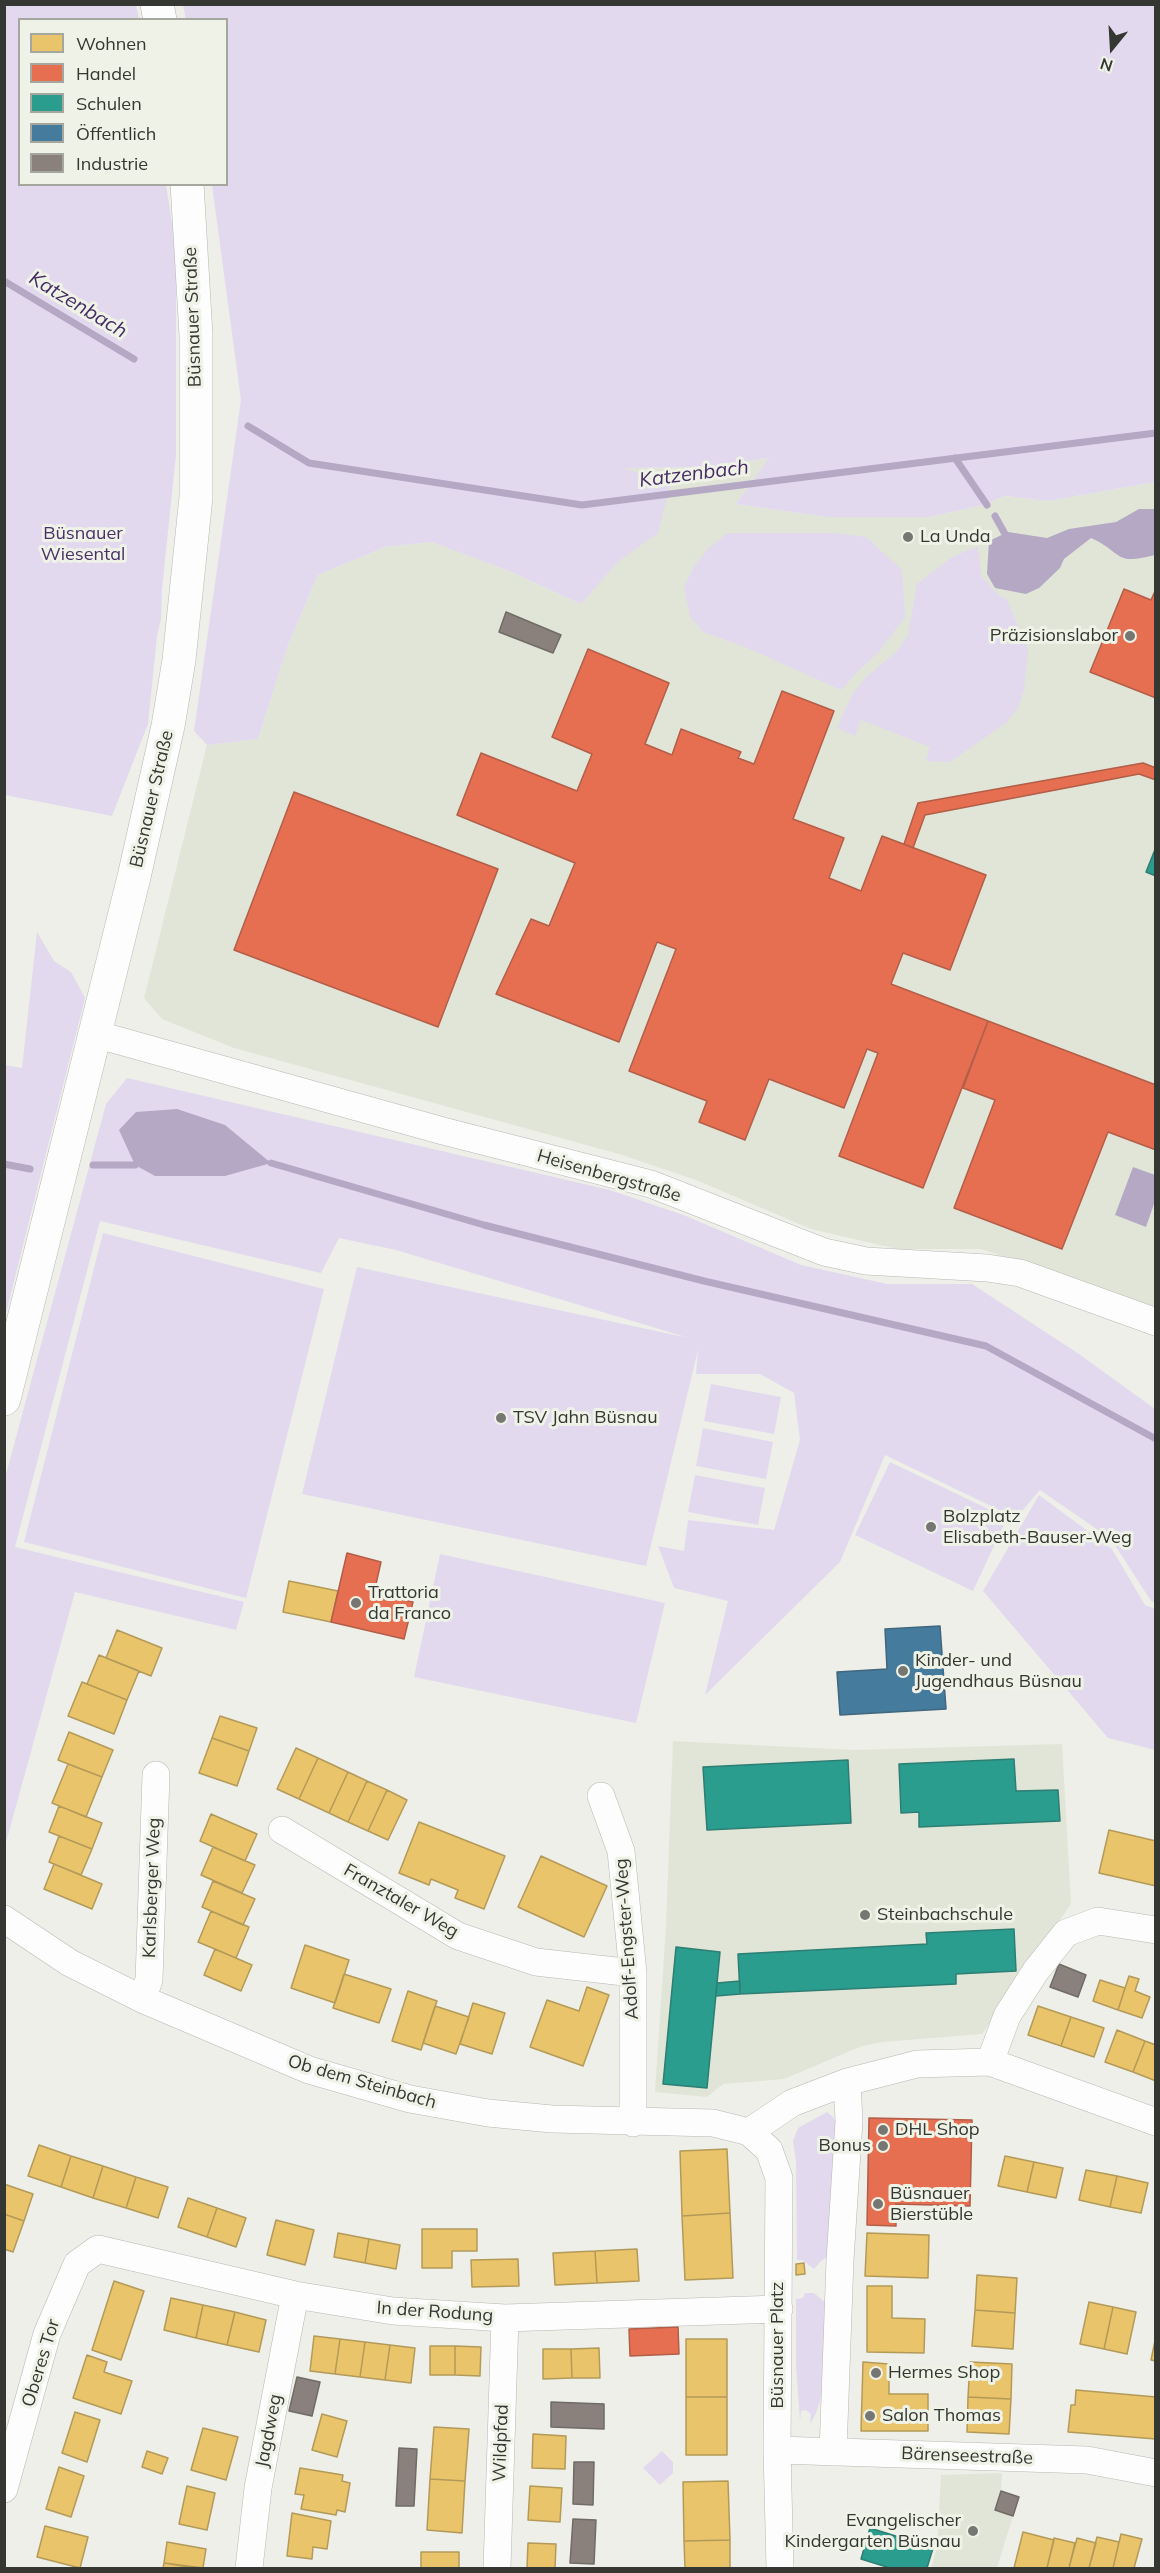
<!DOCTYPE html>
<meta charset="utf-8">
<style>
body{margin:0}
#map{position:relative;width:1160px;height:2573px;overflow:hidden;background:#eeefe9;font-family:Mulish,sans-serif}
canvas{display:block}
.frame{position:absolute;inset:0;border:6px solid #353732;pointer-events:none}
.legend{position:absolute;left:18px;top:18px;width:210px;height:168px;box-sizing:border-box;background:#eff2e6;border:2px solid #a5a79e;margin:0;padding:8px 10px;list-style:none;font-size:18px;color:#353732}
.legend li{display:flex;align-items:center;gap:12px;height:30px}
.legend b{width:30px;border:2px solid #a5a79e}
.north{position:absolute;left:1082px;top:18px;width:60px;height:60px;-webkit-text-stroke:4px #eff2e6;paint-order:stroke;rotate:198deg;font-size:16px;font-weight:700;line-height:24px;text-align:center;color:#353732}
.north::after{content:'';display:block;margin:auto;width:21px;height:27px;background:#353732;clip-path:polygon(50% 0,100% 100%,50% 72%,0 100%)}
</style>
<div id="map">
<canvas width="1160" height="2573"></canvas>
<div class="frame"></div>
<ul class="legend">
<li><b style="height:16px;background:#e9c46a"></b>Wohnen</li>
<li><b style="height:16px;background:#e76f51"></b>Handel</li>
<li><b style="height:16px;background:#2a9d8f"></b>Schulen</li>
<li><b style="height:16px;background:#457b9d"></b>Öffentlich</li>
<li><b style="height:16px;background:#8a817c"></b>Industrie</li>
</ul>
<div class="north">N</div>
</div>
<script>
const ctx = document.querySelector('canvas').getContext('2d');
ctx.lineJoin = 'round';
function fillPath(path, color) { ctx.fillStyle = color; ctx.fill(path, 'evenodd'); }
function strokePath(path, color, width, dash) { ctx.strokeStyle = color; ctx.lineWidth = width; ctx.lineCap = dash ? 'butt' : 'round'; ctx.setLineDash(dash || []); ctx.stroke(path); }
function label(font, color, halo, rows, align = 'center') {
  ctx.font = font + ' Mulish,sans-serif'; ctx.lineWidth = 6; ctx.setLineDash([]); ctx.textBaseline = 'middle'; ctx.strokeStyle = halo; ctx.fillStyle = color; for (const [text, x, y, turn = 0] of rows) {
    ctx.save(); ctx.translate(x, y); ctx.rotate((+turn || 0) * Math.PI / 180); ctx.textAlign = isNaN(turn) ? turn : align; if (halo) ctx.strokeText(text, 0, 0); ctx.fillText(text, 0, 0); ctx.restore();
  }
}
fillPath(new Path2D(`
 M770 458 736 504 827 517H929L983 505 1005 496 1048 501 1155 482V1313L1104 1291 981 1249H897L811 1229 696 1180 619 1154 234 1048 162 1019 144 998 207 745 258 739 288 645 318 575 385 547 433 542 509 571 581 604 618 561 658 533 620 468 714 467Z
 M673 1741 854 1750 1062 1744 1071 1904 982 2034 883 2042 862 2046 784 2079 723 2084 707 2097 655 2092 666 1926Z
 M1002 2473 1001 2491 995 2510 1013 2516 997 2568H931L937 2547 941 2475Z`), '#e1e5d7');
fillPath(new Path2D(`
 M4 5H136L139 19 20 20V184L166 185 176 248V455L162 589 161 619 157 636 148 724 112 816 5 795Z
 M183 5H1155V482L1048 501 1005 496 983 505 929 517H827L736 504 769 458 714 467 623 468 671 483 658 533 618 562 581 604 509 571 432 542 385 547 318 575 288 645 258 739 207 745 194 731 241 400 212 185 226 184V20L186 19Z
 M727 533H835L866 537 902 570 905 617 878 653 859 670 841 690 745 647 703 632 690 616 684 587 695 565 709 548Z
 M978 546 981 576 999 595 1007 600 1028 649 1024 689 1018 708 1006 723 950 762 926 761 930 747 861 720 855 736 837 728 852 695 865 678 896 652 908 635 917 584 952 557Z
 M37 932 54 961 71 972 85 998 5 1317V1065L22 1068Z
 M127 1078 610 1190 686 1216 801 1265 887 1284H972L1079 1354 1155 1409V1603L1151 1601 1111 1539 1040 1490 1016 1518 885 1455 840 1562 705 1695 728 1601 674 1588 658 1546 684 1551 688 1520 774 1530 800 1440 794 1393 760 1374H696L698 1350 646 1566 302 1494 357 1267 689 1338 396 1250 339 1238 321 1273 100 1221 15 1547 244 1602 236 1630 75 1592 5 1846V1478L106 1104Z
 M103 1233 324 1289 246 1598 24 1542Z
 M711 1384 781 1397 774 1434 704 1421Z
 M703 1428 773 1442 766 1479 696 1466Z
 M890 1462 1007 1518 973 1591 855 1535Z
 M695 1475 765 1488 758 1525 688 1512Z
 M1039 1495 1112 1549 1145 1605 1155 1609V1750L1108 1738 983 1591Z
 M440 1554 665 1603 636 1723 414 1677Z
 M827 2112 836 2120 831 2255 821 2261 814 2269 802 2260H797L796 2162 793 2141 798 2128Z
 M805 2293H814L827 2304C825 2339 830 2396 810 2424L811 2414 806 2410 801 2411 800 2421 796 2366V2299L803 2298Z
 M662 2451 673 2462V2473L660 2485 643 2468Z`), '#e2d9ef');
fillPath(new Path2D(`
 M1139 509H1155V555C1113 566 1124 553 1091 538L1064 559 1060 568 1039 588 1026 594 995 588 987 574 989 541 1008 532 1047 538 1069 529 1116 522Z
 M177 1109 225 1125 271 1163 225 1176H155L135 1165 119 1130 136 1112Z
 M1133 1167 1155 1175V1201L1146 1227 1115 1215Z`), '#b4a8c5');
const homes = new Path2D(`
 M289 1581 338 1591 331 1622 283 1612Z
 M117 1630 162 1648 151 1676 106 1658Z
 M99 1655 139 1671 127 1700 87 1684Z
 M82 1682 127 1700 114 1734 68 1716Z
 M220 1716 257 1728 249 1751 212 1738Z
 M69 1732 113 1750 102 1777 58 1760Z
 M212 1738 249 1751 237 1786 199 1773Z
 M296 1748 318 1758 299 1799 277 1789Z
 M318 1758 348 1772 329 1813 299 1799Z
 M68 1764 102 1777 86 1817 52 1803Z
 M348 1772 367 1781 348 1822 329 1813Z
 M367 1781 387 1790 368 1831 348 1822Z
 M387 1790 407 1800 388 1840 368 1831Z
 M59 1806 102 1823 92 1849 49 1832Z
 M211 1814 257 1834 245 1861 200 1841Z
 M419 1822 505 1856 484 1909 455 1898 458 1890 431 1879 429 1885 399 1873Z
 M1109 1830 1156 1841V1886L1099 1873Z
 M59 1836 92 1849 81 1875 49 1862Z
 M213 1847 255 1865 242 1893 201 1875Z
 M541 1856 607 1886 584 1937 518 1907Z
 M54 1864 102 1884 92 1909 44 1889Z
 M213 1881 255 1899 243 1925 202 1907Z
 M211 1911 249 1927 236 1958 198 1942Z
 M305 1945 349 1960 335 2003 291 1988Z
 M215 1949 252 1965 241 1991 204 1975Z
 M344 1974 391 1989 379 2023 333 2008Z
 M1129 1976 1139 1979 1135 1991 1150 1997 1142 2018 1118 2010Z
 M1100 1980 1125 1988 1118 2010 1093 2001Z
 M587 1987 609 1995 583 2066 530 2047 547 2000 579 2011Z
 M408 1991 437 2001 421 2050 392 2041Z
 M473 2003 505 2013 492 2054 460 2044Z
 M435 2006 469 2017 456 2054 423 2043Z
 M1038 2006 1071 2017 1061 2046 1028 2035Z
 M1071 2017 1104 2028 1094 2057 1061 2046Z
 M1117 2030 1145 2041 1133 2072 1105 2062Z
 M1145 2041 1156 2045V2081L1133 2072Z
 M39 2145 71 2156 61 2187 28 2176Z
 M727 2149 730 2213 682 2216 680 2151Z
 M71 2156 103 2166 93 2198 61 2187Z
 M1005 2156 1034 2162 1027 2192 998 2186Z
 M1034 2162 1063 2168 1056 2198 1027 2192Z
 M103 2166 136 2177 126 2208 93 2198Z
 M1086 2170 1117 2176 1110 2207 1079 2200Z
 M1117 2176 1148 2183 1141 2213 1110 2207Z
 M136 2177 168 2187 158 2218 126 2208Z
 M4 2184 33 2194 24 2221 4 2214Z
 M188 2198 217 2208 207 2237 178 2227Z
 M217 2208 246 2218 236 2247 207 2237Z
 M730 2213 733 2278 685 2280 682 2216Z
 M4 2214 24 2221 13 2252 4 2249Z
 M276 2220 314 2230 305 2265 267 2255Z
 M422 2229H477V2251H452V2268H422Z
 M338 2233 369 2239 365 2263 334 2257Z
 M867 2233 929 2235 928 2278 865 2276Z
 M369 2239 400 2245 396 2269 365 2263Z
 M637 2249 639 2281 597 2283 595 2251Z
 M595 2251 597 2283 555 2285 553 2253Z
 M518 2259 519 2286 472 2287 471 2260Z
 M804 2263 805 2274 796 2275V2264Z
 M977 2275 1017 2278 1015 2313 975 2310Z
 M114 2281 144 2291 121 2360 92 2350Z
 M867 2286H892V2318L925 2319 924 2353 867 2352Z
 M171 2298 203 2305 196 2338 164 2330Z
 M1089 2302 1113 2307 1104 2349 1080 2344Z
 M203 2305 235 2312 227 2345 196 2338Z
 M1113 2307 1136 2312 1127 2354 1104 2349Z
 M975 2310 1015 2313 1013 2349 972 2346Z
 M235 2312 266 2320 259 2352 227 2345Z
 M314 2336 340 2339 335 2374 310 2371Z
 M1156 2336V2361L1151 2360Z
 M340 2339 365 2342 360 2377 335 2374Z
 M686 2339H727V2397H686Z
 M365 2342 390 2345 385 2380 360 2377Z
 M390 2345 415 2348 411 2383 385 2380Z
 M430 2346H455V2375H430Z
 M455 2346 481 2347 480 2376 455 2375Z
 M599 2348 600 2378H572L571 2349Z
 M543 2349H571L572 2378 543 2379Z
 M87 2355 107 2362 104 2372 132 2381 121 2414 73 2398Z
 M863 2362 889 2364V2394H928V2431H861Z
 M970 2362 1012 2364 1011 2399 968 2397Z
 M1076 2390 1156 2397V2439L1068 2432 1071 2405H1075Z
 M686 2397H727V2455H686Z
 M968 2397 1011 2399 1009 2434 967 2432Z
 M75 2412 100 2420 87 2462 62 2453Z
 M322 2414 347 2421 337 2457 312 2450Z
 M434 2427 469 2429 465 2481 430 2479Z
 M203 2428 238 2437 226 2480 191 2470Z
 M533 2434 566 2436 565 2469 532 2468Z
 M147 2451 168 2458 162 2474 142 2467Z
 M59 2467 84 2476 71 2517 46 2509Z
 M300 2468 343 2475 342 2481 350 2483 345 2512 337 2510 336 2515 301 2509 304 2495 295 2494Z
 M430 2479 465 2481 462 2533 427 2530Z
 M728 2481 730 2540 684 2541 683 2482Z
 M187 2486 215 2493 207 2530 179 2524Z
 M530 2486 562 2488 560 2522 528 2520Z
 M292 2513 331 2521 327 2549 313 2547 312 2559 287 2556Z
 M45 2526 88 2537 80 2568 37 2557Z
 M1023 2532 1054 2540 1047 2568H1014Z
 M1121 2534 1142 2539 1134 2568H1113Z
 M1097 2537 1119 2542 1113 2568H1089Z
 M1054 2538 1075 2543 1069 2568H1047Z
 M1077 2538 1096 2543 1089 2568H1069Z
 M730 2540V2568H685L684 2541Z
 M167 2542 206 2549 203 2568 164 2563Z
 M528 2543 556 2544 555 2568H527Z
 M421 2552H459V2568H421Z
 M164 2563 195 2568H163Z`);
fillPath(homes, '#e9c46a');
strokePath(homes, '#b39a59', 1.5);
const shops = new Path2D(`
 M1124 589 1151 600 1156 589V698L1090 672Z
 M588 649 669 683 645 744 672 755 681 729 741 752 738 758 754 764 782 691 834 711 793 819 844 838 829 878 861 891 882 836 986 875 950 970 903 953 891 984 988 1021 923 1188 839 1156 878 1053 867 1049 844 1108 769 1079 745 1140 699 1122 707 1101 629 1071 676 949 657 942 619 1042 496 994 531 919 549 926 575 863 457 815 481 753 577 791 592 754 552 737Z
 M1143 763 1156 768V780L1139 774 925 815 913 848 904 844 918 803Z
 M294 792 498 869 438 1027 234 950Z
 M988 1021 1156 1085V1150L1108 1132 1062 1249 954 1208 995 1100 963 1088Z
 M347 1553 381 1562 374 1593 413 1602 404 1639 331 1622Z
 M869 2118 972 2120 970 2206 896 2204V2226L867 2225Z
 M678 2327 679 2354 630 2356 629 2329Z`);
fillPath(shops, '#e76f51');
strokePath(shops, '#b25e48', 1.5);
const schools = new Path2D(`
 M1156 847V876L1146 872Z
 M1014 1759 1016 1791 1058 1790 1060 1821 919 1827V1812L901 1813 899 1764Z
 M848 1760 851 1823 707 1830 703 1767Z
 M1014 1929 1016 1971 956 1974V1984L740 1994 738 1954 927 1944 926 1933Z
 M676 1947 720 1952 707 2088 663 2084Z
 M740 1981V1994L716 1996 717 1983Z
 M870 2528 918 2543 919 2541 934 2545 927 2568H890L861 2559Z`);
fillPath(schools, '#2a9d8f');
strokePath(schools, '#2d7e73', 1.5);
const public = new Path2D(`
 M940 1626 946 1709 840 1715 837 1672 887 1669 885 1629Z`);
fillPath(public, '#457b9d');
strokePath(public, '#40677d', 1.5);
const industry = new Path2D(`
 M506 612 561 635 553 653 499 632Z
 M1059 1964 1086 1975 1078 1997 1050 1987Z
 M297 2377 320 2382 312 2416 289 2411Z
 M551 2402 604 2404V2429L551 2427Z
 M399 2448 417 2449 414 2506H396Z
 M574 2462H594L593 2505 573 2504Z
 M1001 2491 1019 2497 1013 2516 995 2510Z
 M573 2519 596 2520 594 2564 570 2563Z`);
fillPath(industry, '#8a817c');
strokePath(industry, '#706b66', 1.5);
strokePath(new Path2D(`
 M4 281 134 359
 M248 426 309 463 582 505 1156 433
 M955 458 987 505
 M995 516 1005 534
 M271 1163 484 1225 704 1281 986 1346 1156 1439
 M4 1164 30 1169
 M93 1165H135`), '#b4a8c5', 7);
const minor = new Path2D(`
 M95 1034 443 1131 651 1184 824 1252 866 1261 987 1268 1020 1273 1156 1322
 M601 1796 621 1851 633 1973V2123
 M282 1830 458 1936 536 1962 633 1973
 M4 1919 70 1963 142 1999 309 2070 410 2099 488 2113 552 2119 713 2123 749 2132 769 2150 779 2178 777 2450 780 2568
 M142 1999 149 1980 156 1775
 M990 2062 1007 2016 1035 1972 1066 1933 1098 1921 1156 1930
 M749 2132 792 2103 847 2082 917 2064 990 2062 1156 2122
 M777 2450 1087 2460 1156 2473
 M833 2452 840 2260 849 2121 847 2082
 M4 2489 47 2334 77 2264 98 2249 295 2295 393 2311 505 2318 779 2309
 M249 2568 258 2488 295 2295
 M497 2568 505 2318`);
const tertiary = new Path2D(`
 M157 4 160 20
 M4 1399 134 877 168 726 179 660 196 497V335L187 184`);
strokePath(minor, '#b7b8b3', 28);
strokePath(tertiary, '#b7b8b3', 34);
strokePath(minor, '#fcfdfc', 27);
strokePath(tertiary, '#fcfdfc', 33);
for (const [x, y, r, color] of [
 [908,537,6,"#767772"],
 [1130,636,6,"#767772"],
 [501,1418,6,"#767772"],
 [931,1527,6,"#767772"],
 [356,1603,6,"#767772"],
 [903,1671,6,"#767772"],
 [865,1915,6,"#767772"],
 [883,2130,6,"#767772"],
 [883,2146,6,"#767772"],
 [878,2204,6,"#767772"],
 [876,2373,6,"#767772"],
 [870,2416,6,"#767772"],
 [973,2531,6,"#767772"]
]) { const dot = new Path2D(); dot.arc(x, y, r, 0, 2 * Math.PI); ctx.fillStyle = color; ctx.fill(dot); strokePath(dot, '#eff2e6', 2); }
label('18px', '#353732', '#eff2e6', [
 ["Büsnauer Straße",193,317,-92],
 ["Büsnauer Straße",152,799,-77],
 ["Heisenbergstraße",609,1176,16],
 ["Karlsberger Weg",152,1888,-88],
 ["Franztaler Weg",401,1901,30],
 ["Adolf-Engster-Weg",627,1939,-94],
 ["Ob dem Steinbach",362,2082,16],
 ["In der Rodung",435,2312,4],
 ["Büsnauer Platz",778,2345,-90],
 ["Oberes Tor",41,2363,-73],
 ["Jagdweg",269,2431,-79],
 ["Wildpfad",501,2443,-88],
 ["Bärenseestraße",967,2456,2]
]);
label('18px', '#493069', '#eff2e6', [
 ["Büsnauer",83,534],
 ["Wiesental",83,555]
]);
label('18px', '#353732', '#eff2e6', [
 ["La Unda",920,537],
 ["Präzisionslabor",1118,636,"right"],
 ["TSV Jahn Büsnau",513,1418],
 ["Bolzplatz",943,1517],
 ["Elisabeth-Bauser-Weg",943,1538],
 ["Trattoria",368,1593],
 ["da Franco",368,1614],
 ["Kinder- und",915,1661],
 ["Jugendhaus Büsnau",915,1682],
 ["Steinbachschule",877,1915],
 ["DHL Shop",895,2130],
 ["Bonus",871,2146,"right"],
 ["Büsnauer",890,2194],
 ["Bierstüble",890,2215],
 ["Hermes Shop",888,2373],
 ["Salon Thomas",882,2416],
 ["Evangelischer",961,2521,"right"],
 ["Kindergarten Büsnau",961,2542,"right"]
], 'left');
label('italic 20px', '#452c64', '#eff2e6', [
 ["Katzenbach",78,305,31],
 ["Katzenbach",694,474,-7]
]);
</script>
